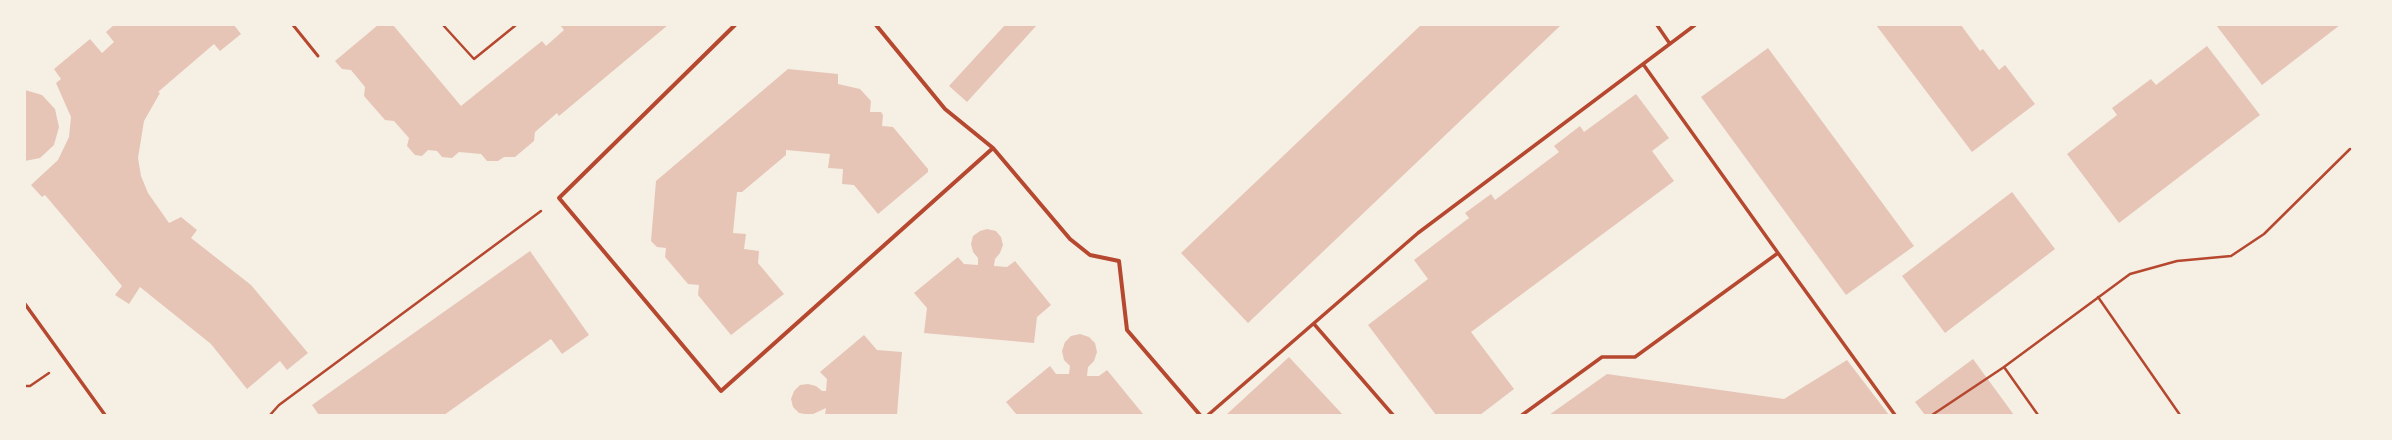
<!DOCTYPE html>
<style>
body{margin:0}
#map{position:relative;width:2392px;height:440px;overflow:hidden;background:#f6efe4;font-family:"Playfair Display",serif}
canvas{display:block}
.frame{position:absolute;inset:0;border:26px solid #f6efe4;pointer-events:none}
</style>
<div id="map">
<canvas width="2392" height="440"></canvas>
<div class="frame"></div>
</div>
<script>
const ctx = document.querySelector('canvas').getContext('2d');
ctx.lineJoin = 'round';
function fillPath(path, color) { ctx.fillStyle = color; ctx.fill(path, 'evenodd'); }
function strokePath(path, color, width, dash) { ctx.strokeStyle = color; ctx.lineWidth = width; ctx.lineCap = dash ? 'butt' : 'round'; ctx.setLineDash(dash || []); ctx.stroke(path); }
fillPath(new Path2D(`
 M114 25H234L241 34 220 51 214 44 158 92 160 93 144 121 138 158 141 176 148 193 169 223 181 217 197 230 191 238 251 285 308 353 287 370 280 361 247 389 211 344 140 287 129 304 115 295 122 286 45 195 42 197 31 185 58 160 69 137 71 117 56 83 61 79 54 69 90 39 102 53 114 42 106 32Z
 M378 25H393L461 106 542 41 546 46 564 30 560 25H668L559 116 557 113 535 132 534 141 515 157H504L498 161H487L481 154 459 152 452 158 442 157 437 151 428 150 422 156 415 155 407 146 409 138 394 121 385 120 364 96 365 87 351 70 342 69 335 61Z
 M1005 25H1037L967 102 949 86Z
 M1421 25H1561L1248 323 1181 253Z
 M1876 25H1961L1980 51 1983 49 1999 70 2005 65 2035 104 1972 152Z
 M2216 25H2340L2262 85Z
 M2207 46 2260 115 2119 223 2067 154 2117 115 2112 108 2151 79 2156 85Z
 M1768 48 1914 246 1846 295 1701 97Z
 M788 69 838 74V84L860 89 871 101 870 112H881L883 115 882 126 893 127 928 169V172L878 214 854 185 842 184 843 169 828 168 830 154 786 150V155L742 192H737L733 233 746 234 744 249 759 251 758 263 784 294 731 335 698 295 699 285 688 284 665 257 666 248 657 247 651 241 656 181Z
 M25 90 42 95 55 109 59 127 54 145 40 158 25 161Z
 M1636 94 1669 138 1652 151 1674 181 1471 332 1514 389 1480 415H1436L1368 325 1428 279 1414 260 1469 218 1465 213 1491 194 1495 200 1559 152 1554 146 1580 126 1584 132Z
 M2012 192 2055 249 1945 333 1902 276Z
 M987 229 996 231 1001 237 1003 245 1000 253 995 259 994 266 1007 267 1015 261 1051 305 1037 317 1034 343 924 333 927 308 914 293 958 257 964 264 978 265V258L973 252 971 244 973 236 980 231Z
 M530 251 589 335 562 354 551 339 444 415H319L312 405Z
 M1080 334 1089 337 1095 343 1097 352 1094 361 1088 367 1087 376H1099L1107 370 1143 414 1017 415 1006 402 1050 366 1056 374H1069L1070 366 1064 360 1062 351 1065 342 1071 336Z
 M864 335 877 350 902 352 897 415H825L826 408 811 415 799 413 793 407 791 399 794 391 800 385 808 384 816 386 822 391H826L827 379 820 372Z
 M1289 357 1343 415H1226Z
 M1973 359 2014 415H1925L1915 402Z
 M1847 360 1889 415H1549L1607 374 1784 399Z`), '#e6c5b7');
strokePath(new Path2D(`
 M443 25 474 59 516 25
 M2098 297 2180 415
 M2004 367 2130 274 2177 261 2231 256 2264 234 2350 149
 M25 386H30L49 373
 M270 415 279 405 541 211
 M1932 415 2004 367 2038 415`), '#b5482f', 2.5);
strokePath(new Path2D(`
 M293 25 318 56`), '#b5482f', 3);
strokePath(new Path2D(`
 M1657 25 1670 44
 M1643 64 1778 253
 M25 304 105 415
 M1314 324 1393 415
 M1208 415 1418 233 1695 25
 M1522 415 1602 357H1635L1778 253 1895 415`), '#b5482f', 3.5);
strokePath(new Path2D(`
 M735 25 559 198 721 391 993 148
 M876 25 945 109 993 148 1070 239 1090 255 1119 261 1127 330 1200 415`), '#b5482f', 4);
</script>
